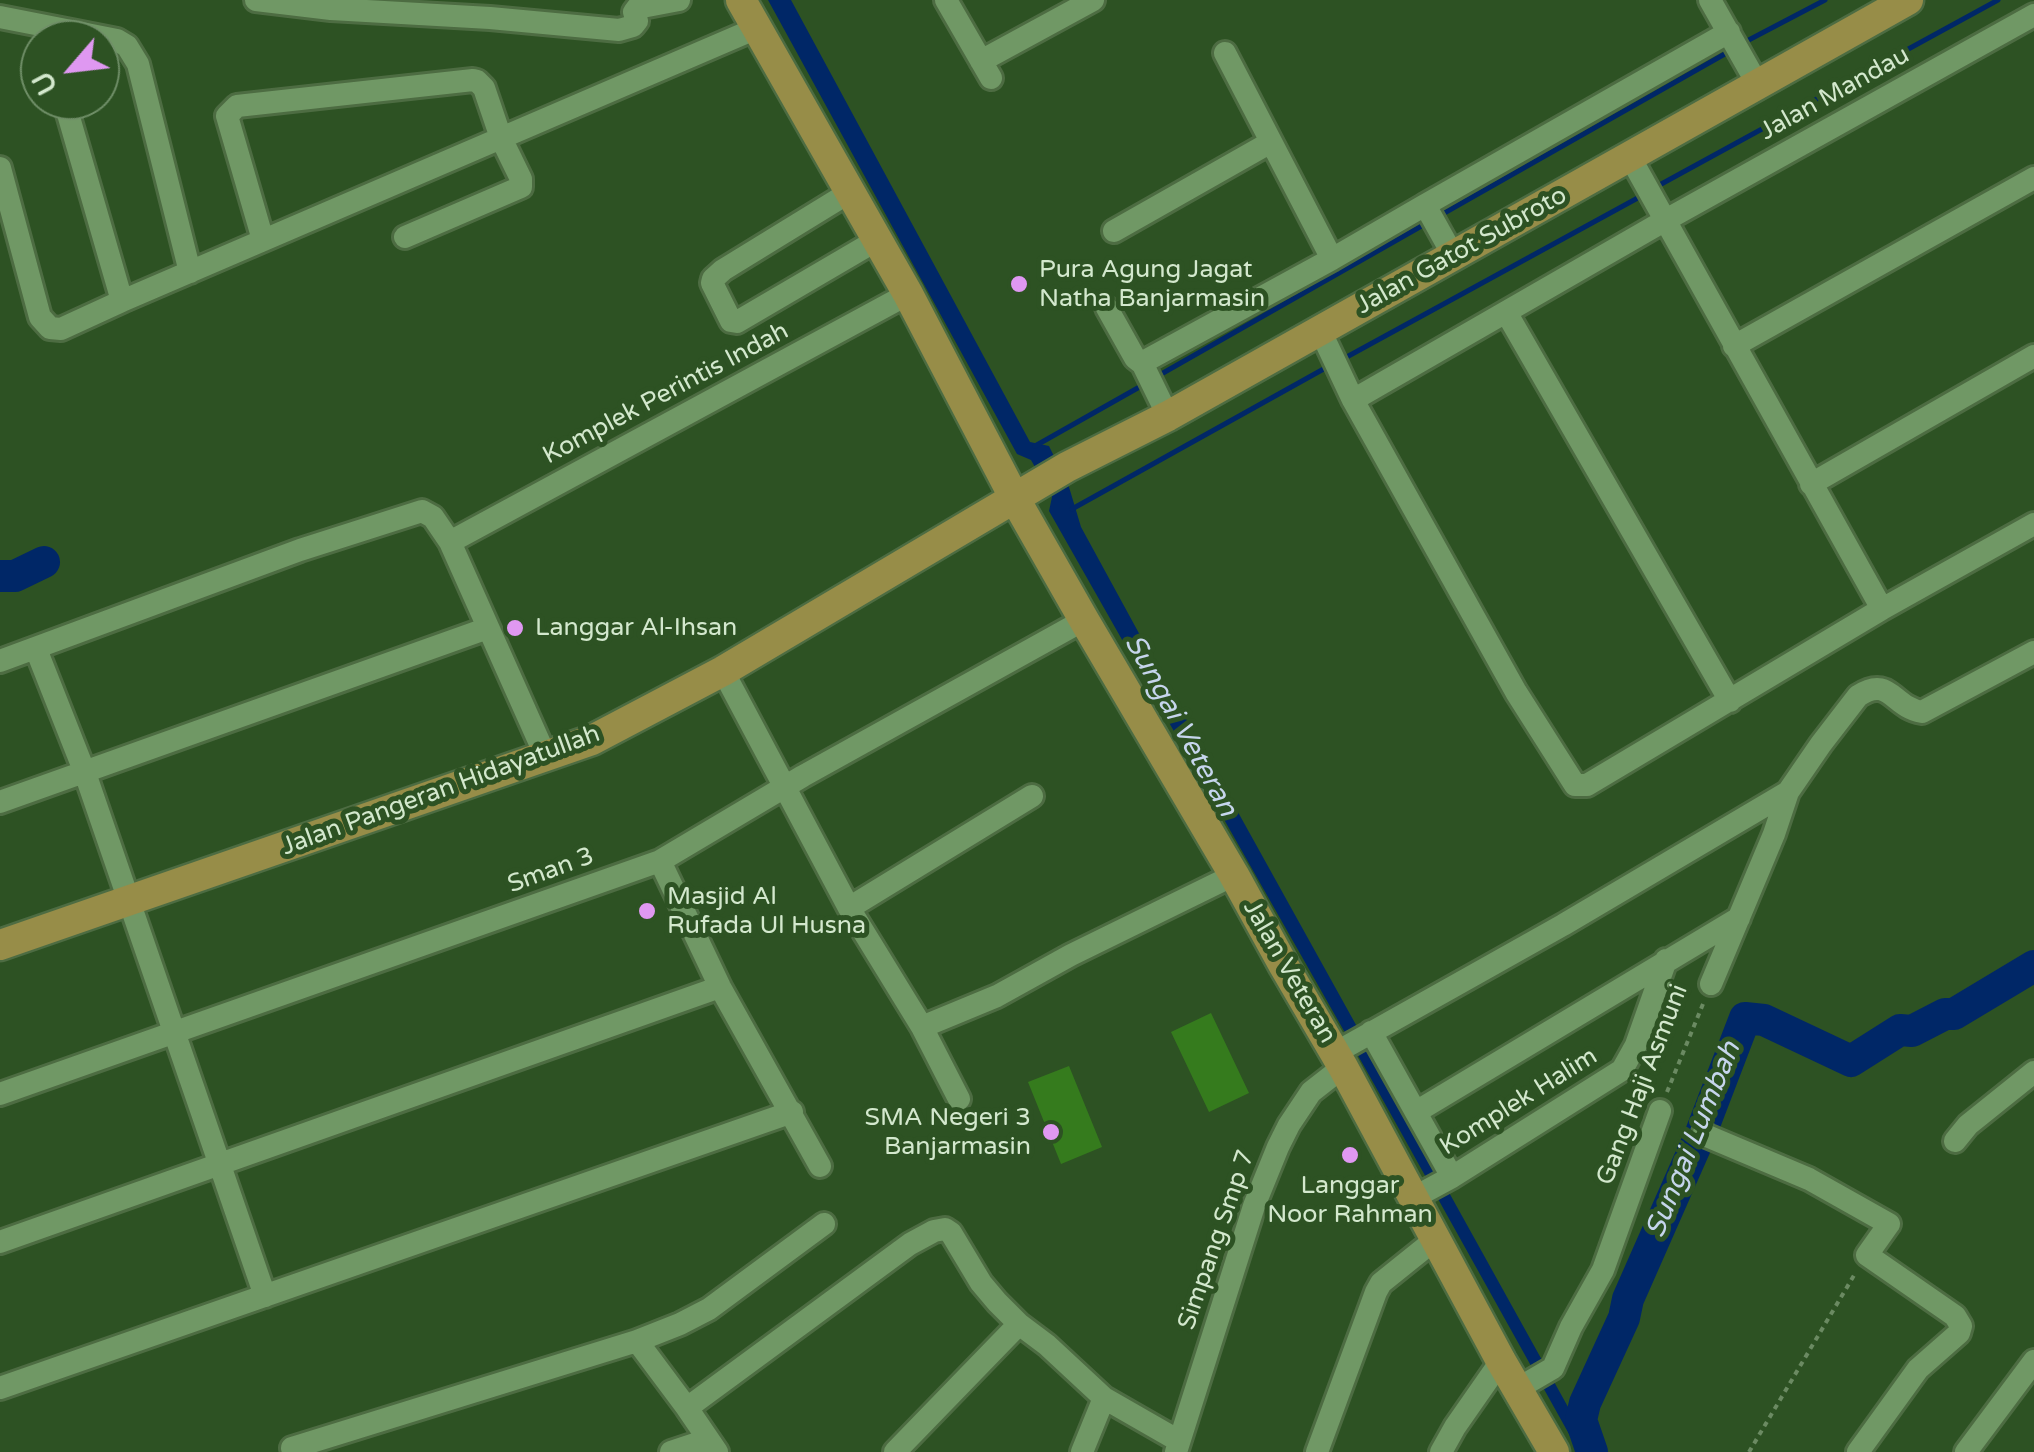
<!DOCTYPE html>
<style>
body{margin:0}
#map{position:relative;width:2034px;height:1452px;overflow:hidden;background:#2d5223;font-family:"Varela Round",sans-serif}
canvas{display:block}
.north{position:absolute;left:20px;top:20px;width:100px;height:100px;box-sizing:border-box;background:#2d5223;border:2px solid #6f8e67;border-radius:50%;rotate:242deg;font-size:28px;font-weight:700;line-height:40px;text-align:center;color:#d3e8cd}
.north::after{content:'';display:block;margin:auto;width:35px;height:45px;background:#df98f1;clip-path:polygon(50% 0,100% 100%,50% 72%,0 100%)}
</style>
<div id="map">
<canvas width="2034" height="1452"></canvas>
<div class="north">U</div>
</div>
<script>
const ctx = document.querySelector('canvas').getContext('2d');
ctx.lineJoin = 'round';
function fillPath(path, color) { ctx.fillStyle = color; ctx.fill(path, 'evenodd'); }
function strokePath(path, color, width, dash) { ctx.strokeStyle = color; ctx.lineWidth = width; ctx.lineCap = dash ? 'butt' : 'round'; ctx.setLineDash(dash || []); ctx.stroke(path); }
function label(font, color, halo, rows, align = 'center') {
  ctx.font = font + ' "Varela Round",sans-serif'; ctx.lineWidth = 10; ctx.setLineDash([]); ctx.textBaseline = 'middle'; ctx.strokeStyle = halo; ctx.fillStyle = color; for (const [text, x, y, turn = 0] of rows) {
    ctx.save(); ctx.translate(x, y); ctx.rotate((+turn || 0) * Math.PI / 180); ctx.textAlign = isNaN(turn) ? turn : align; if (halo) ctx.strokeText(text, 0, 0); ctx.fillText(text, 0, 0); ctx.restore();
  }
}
fillPath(new Path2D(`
 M1211 1013 1249 1093 1209 1112 1171 1032Z
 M1069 1066 1102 1147 1061 1164 1028 1082Z`), '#357b1d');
fillPath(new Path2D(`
 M768 0H791L1030 442 1049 446 1069 487 1081 527 1153 659 1593 1452H1579L1369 1075 1049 511 1052 497 1031 460 1017 454Z`), '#002767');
strokePath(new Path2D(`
 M1743 43 1825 0
 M1654 188 1998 0
 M1439 216 1730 51
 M1343 359 1645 194
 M1156 377 1425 224
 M1035 446 1143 385
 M1072 509 1329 366`), '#002767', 5);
strokePath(new Path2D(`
 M0 576H15L44 562
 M1592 1452 1581 1420 1585 1403 1624 1318 1628 1299 1699 1138 1745 1018 1764 1020 1851 1061 1900 1030 1912 1031 1945 1014H1954L2034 966`), '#002767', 32);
const minor = new Path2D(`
 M256 0 331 9 490 18 619 30 633 26 637 21 634 12 637 8 679 0
 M946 0 991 78
 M1710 0 1758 85
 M0 17 117 40 127 46 138 64 190 272
 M1225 53 1332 259 1425 205
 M981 61 1093 0
 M64 100 122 301
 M1630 157 1882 609
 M0 168 40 317 50 328 61 329 122 301 757 28
 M850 192 723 270 713 279 712 283 731 321 737 322 877 240
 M1114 231 1271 142
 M263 240 227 116 237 106 473 80 477 81 484 88 501 138 521 179V187L405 237
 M1454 257 1425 205 1729 32
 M1107 308 1135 358 1144 365
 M1506 312 1730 701
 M1320 330 1353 400 1516 692 1575 785H1587L1882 609 2034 524
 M1734 346 2034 178
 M1353 400 1664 221 2034 15
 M1168 416 1144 367 1147 360 1332 259
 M1811 484 2034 356
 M450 542 908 294
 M36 649 85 773 265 1296
 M0 661 300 550 422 511 433 517 450 542 546 757
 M723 671 849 908 922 1027 959 1099
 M0 802 488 628
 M660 861 720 987 820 1166
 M849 908 1032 796
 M1711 984 1774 834 1788 792
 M922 1027 997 996 1071 955 1234 875
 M1371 1032 1452 1177
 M1335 1053 1563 925 1788 792 1821 744 1858 696C1890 675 1892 707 1922 712L2034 652
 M0 1094 660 861 803 776 1084 620
 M1416 1112 1739 918
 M1704 1133 1707 1136 1809 1179 1889 1224 1867 1255 1955 1316 1961 1326 1959 1333 1918 1369 1858 1452
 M1955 1141 1968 1125 2034 1072
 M1415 1197 1452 1177 1622 1070 1636 1045 1666 960
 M0 1242 720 987
 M0 1388 792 1112
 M1517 1389 1553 1368 1571 1327 1603 1270 1660 1111
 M687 1408 637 1341 680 1324 709 1309 824 1224
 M292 1448 637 1341
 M671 1452 707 1440
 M717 1452 687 1408 910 1244 934 1231 945 1229 951 1233 981 1283 997 1302 1019 1324
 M895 1452 1019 1324 1047 1345 1104 1398 1179 1441
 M1082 1452 1104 1398
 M1176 1452 1254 1206 1278 1147 1289 1125 1311 1092 1343 1067
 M1317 1452 1376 1292 1381 1283 1437 1238
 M1441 1452 1455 1427 1501 1361
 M1966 1452 2034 1361`);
const major = new Path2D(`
 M741 0 908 294 1015 499 1084 620 1234 875 1284 966 1343 1067 1501 1361 1554 1452
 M0 945 592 740 723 671 1067 467 1168 416 1908 0`);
strokePath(minor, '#4d6c42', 28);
strokePath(major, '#4d6c42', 35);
strokePath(new Path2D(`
 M1667 1092 1703 1004
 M1749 1452 1856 1272`), '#6b8a62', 4, [5, 5]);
strokePath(minor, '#709865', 22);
strokePath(major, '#978d48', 30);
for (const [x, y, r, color] of [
 [1019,284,10,"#df98f1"],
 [515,628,10,"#df98f1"],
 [647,911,10,"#df98f1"],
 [1051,1132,10,"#df98f1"],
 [1350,1155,10,"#df98f1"]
]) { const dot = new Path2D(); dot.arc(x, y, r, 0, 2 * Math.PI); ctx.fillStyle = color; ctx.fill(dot); strokePath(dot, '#2d5223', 4); }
label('25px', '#d3e8cd', '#2d5223', [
 ["Jalan Mandau",1835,94,-29],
 ["Jalan Gatot Subroto",1462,251,-29],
 ["Komplek Perintis Indah",666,394,-28],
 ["Jalan Pangeran Hidayatullah",441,791,-20],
 ["Sman 3",551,871,-20],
 ["Jalan Veteran",1289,972,60],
 ["Gang Haji Asmuni",1643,1085,-69],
 ["Komplek Halim",1519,1102,-32],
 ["Simpang Smp 7",1217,1240,-71]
]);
label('25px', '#d3e8cd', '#2d5223', [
 ["Pura Agung Jagat",1039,270],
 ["Natha Banjarmasin",1039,299],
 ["Langgar Al-Ihsan",535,628],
 ["Masjid Al",667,897],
 ["Rufada Ul Husna",667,926],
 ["SMA Negeri 3",1031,1118,"right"],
 ["Banjarmasin",1031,1147,"right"],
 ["Langgar",1350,1186,"center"],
 ["Noor Rahman",1350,1215,"center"]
], 'left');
label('italic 28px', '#c6d5ec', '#2d5223', [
 ["Sungai Veteran",1180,726,61],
 ["Sungai Lumbah",1694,1140,-68]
]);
</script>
